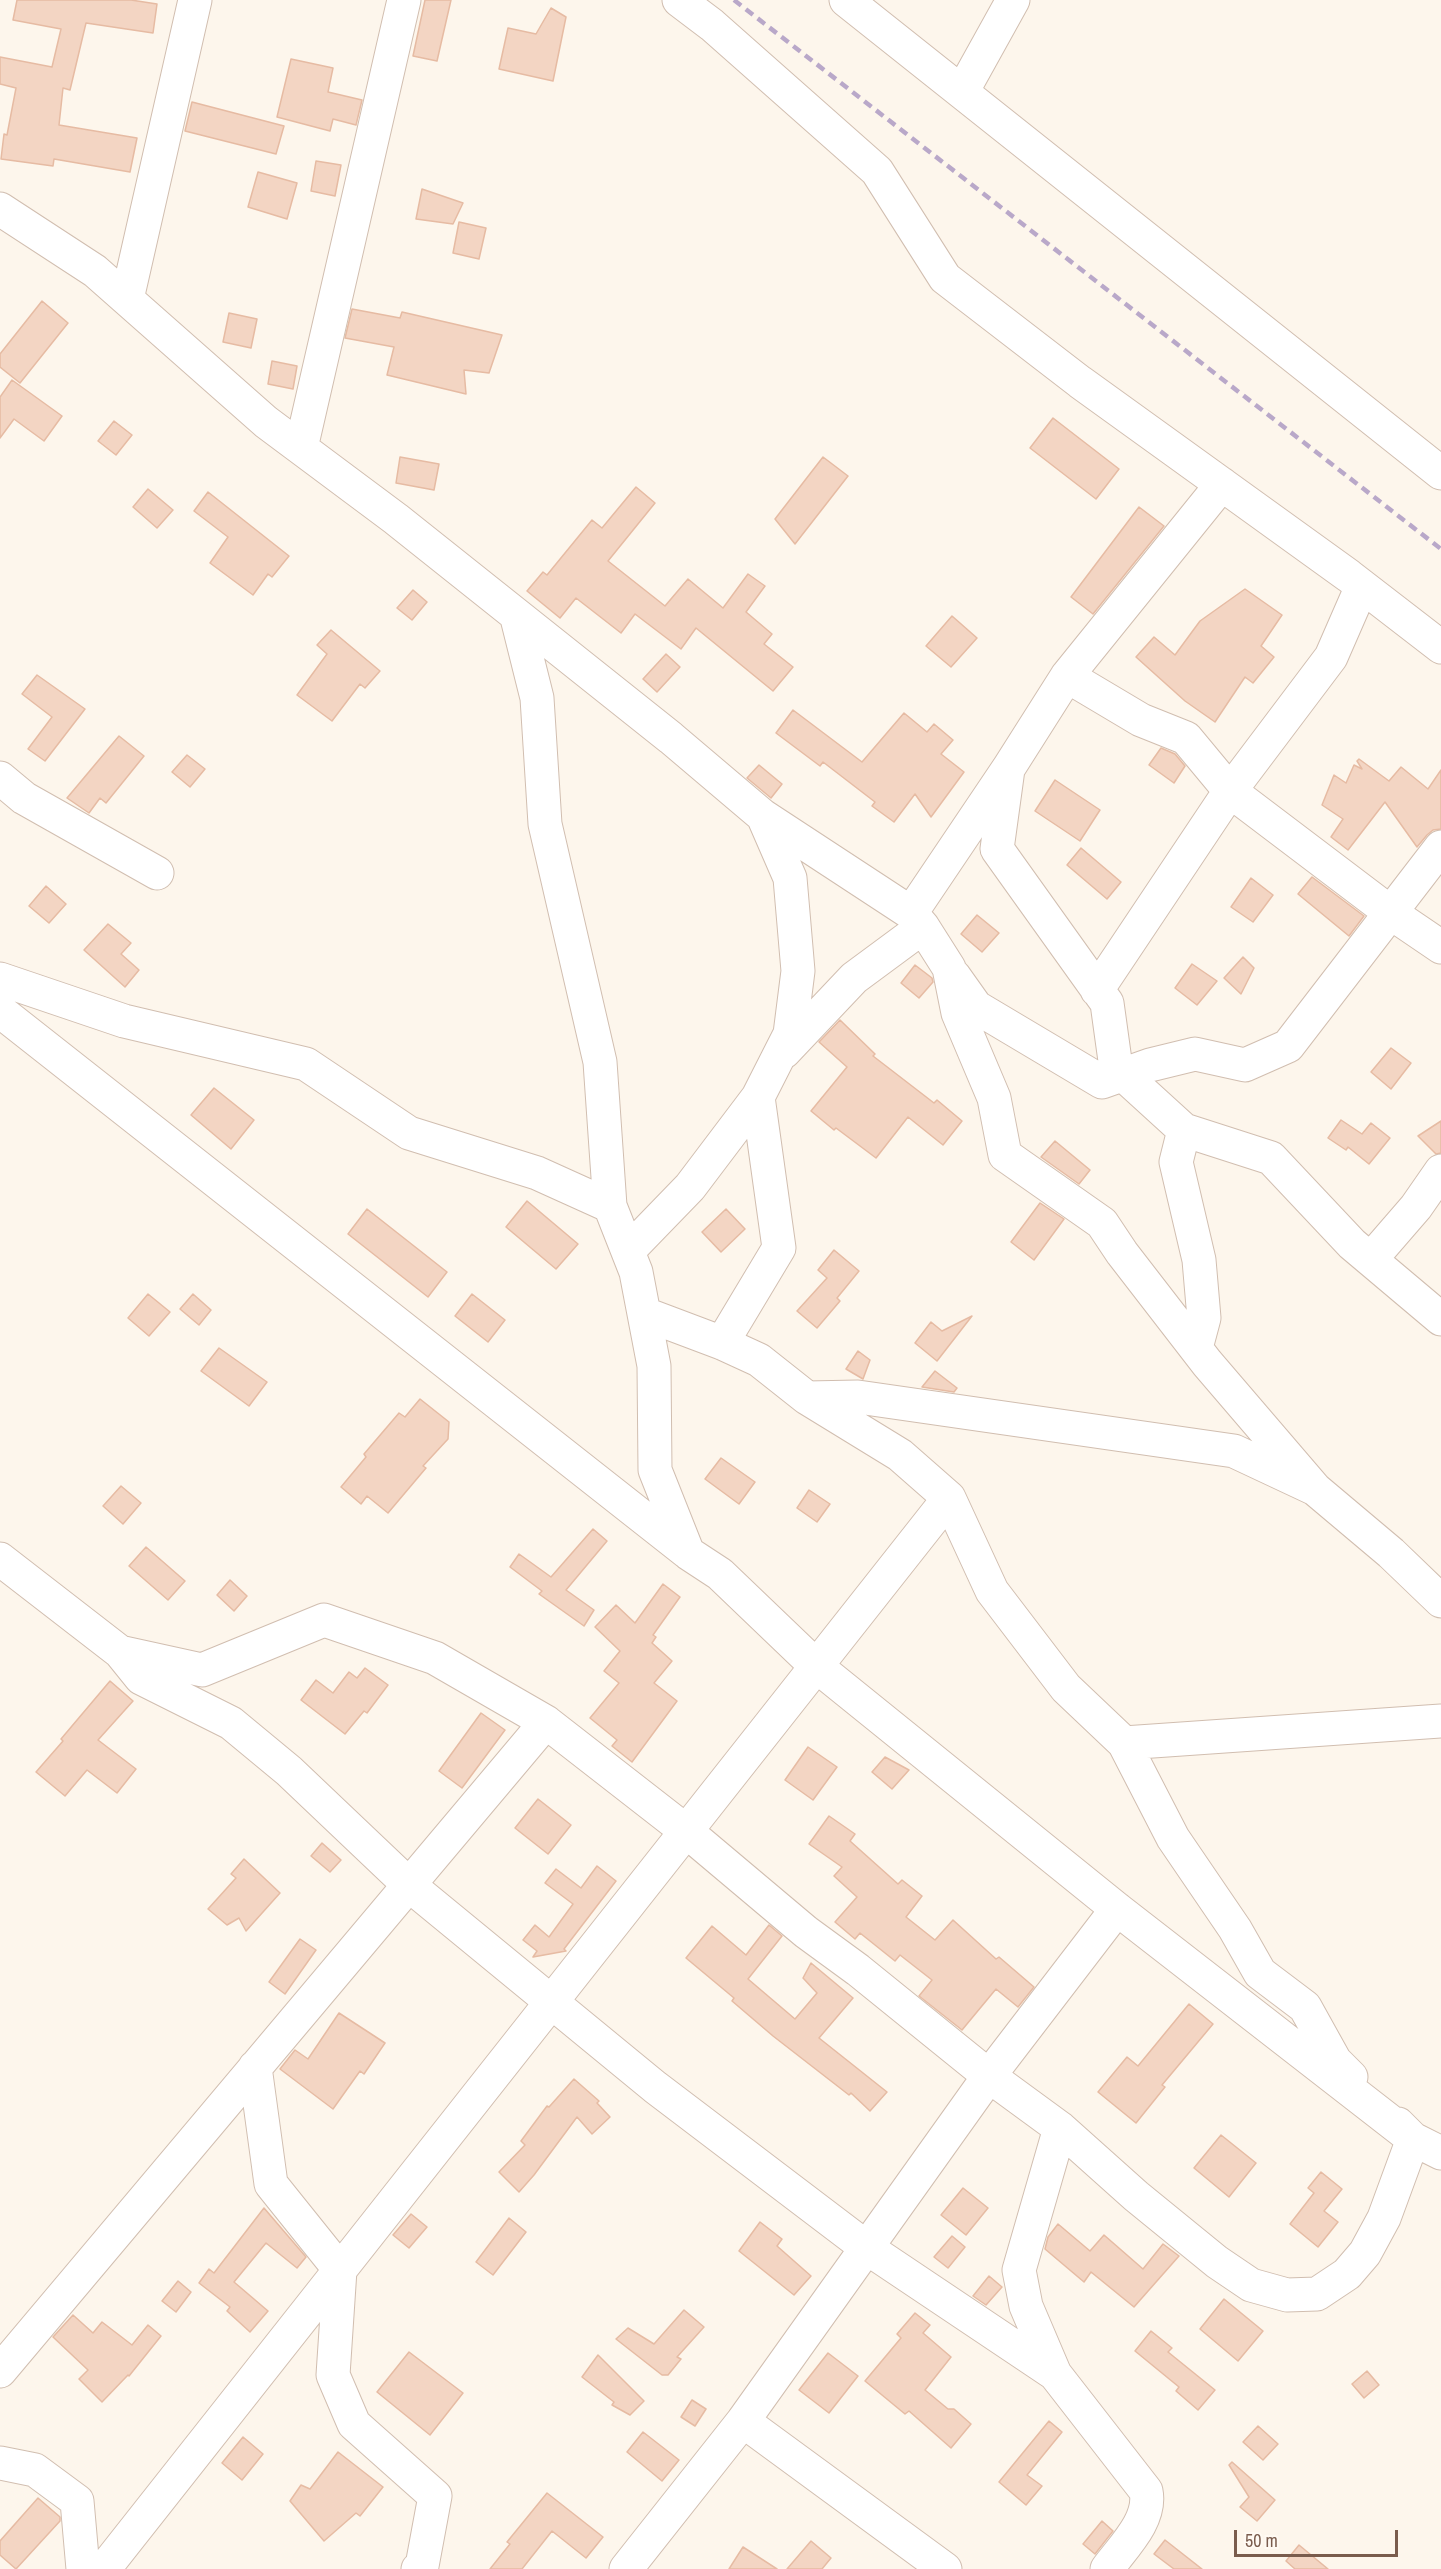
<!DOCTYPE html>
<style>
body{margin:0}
#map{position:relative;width:1441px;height:2569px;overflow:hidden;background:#fdf6ec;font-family:"Archivo Narrow",sans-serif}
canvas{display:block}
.scale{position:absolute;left:1234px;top:2530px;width:164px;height:27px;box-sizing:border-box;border:3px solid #7a5c4d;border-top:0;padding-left:8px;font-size:18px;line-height:21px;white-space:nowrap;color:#7a5c4d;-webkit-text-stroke:4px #fffaf3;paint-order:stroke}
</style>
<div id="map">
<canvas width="1441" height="2569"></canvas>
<div class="scale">50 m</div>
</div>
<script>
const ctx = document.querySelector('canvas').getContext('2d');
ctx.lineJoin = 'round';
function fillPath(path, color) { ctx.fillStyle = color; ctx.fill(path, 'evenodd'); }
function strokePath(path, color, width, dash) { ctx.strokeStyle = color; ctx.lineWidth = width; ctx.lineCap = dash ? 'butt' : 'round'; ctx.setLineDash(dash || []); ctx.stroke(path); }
const building = new Path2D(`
 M17 0H131L157 4 153 33 86 23 70 90 63 88 59 125 137 138 130 172 54 159 53 166 1 159 4 134 7 135 16 88 0 84V57L52 67 61 29 13 20Z
 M425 0H451L437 61 413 56Z
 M551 8 566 17 553 81 499 69 508 28 536 34Z
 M291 59 333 68 328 92 362 100 356 125 333 119 330 131 277 117Z
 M192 102 284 126 276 154 185 131Z
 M316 161 341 165 335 196 311 191Z
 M258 172 297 183 287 219 248 207Z
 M422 189 463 203 453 224 416 219Z
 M459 222 486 228 479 259 453 253Z
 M42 301 68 323 20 383 0 367V354Z
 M352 309 400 318 402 312 502 335 489 373 464 370 466 394 387 375 394 347 345 338Z
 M229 313 257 319 251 348 223 342Z
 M272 361 297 366 293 389 268 384Z
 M12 380 62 416 44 441 14 419 0 438V397Z
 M1053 418 1119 469 1096 499 1030 448Z
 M114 421 132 435 116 455 98 441Z
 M400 457 439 464 434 490 396 483Z
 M823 457 848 476 795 544 775 519Z
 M636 487 655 503 608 561 665 606 688 579 723 608 748 574 765 586 746 612 772 634 764 644 793 667 773 691 696 628 681 649 635 614 621 633 576 598 560 618 527 591 543 572 547 575 592 520 602 528Z
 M148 489 173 510 157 528 133 507Z
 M208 492 289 556 272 577 268 574 253 595 210 563 228 537 194 511Z
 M1139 507 1164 526 1093 614 1071 597Z
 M1245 589 1282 615 1261 646 1274 657 1253 683 1245 677 1215 722 1185 701 1136 657 1154 637 1175 655 1200 621Z
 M413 590 427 602 412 620 397 608Z
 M952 616 977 638 951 667 926 646Z
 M331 630 380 671 365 688 360 684 332 721 297 695 327 654 317 645Z
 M666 654 680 667 657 692 643 679Z
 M37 675 85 709 45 761 28 749 52 717 22 694Z
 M793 710 862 762 904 713 927 732 934 724 953 740 941 754 964 772 931 817 915 794 894 822 872 806 875 802 823 762 820 766 776 733Z
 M119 736 144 756 106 803 100 798 89 813 67 798Z
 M1161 748 1175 754 1185 766 1174 783 1149 765Z
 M187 755 205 769 190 787 172 772Z
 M1359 759 1389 781 1401 767 1428 789 1441 770V829L1433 830 1427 835 1417 847 1385 802 1348 850 1331 837 1343 819 1322 805 1334 775 1346 783 1354 765 1362 769 1357 761Z
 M759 765 782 784 771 798 747 778Z
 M1055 780 1100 810 1080 841 1035 811Z
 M1081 848 1121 882 1107 899 1067 865Z
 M1312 877 1364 916 1349 936 1298 894Z
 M1251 878 1273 895 1253 922 1231 907Z
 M46 886 66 904 49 923 29 906Z
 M977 915 999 933 982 952 961 934Z
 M108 924 131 943 121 954 139 970 125 987 84 950Z
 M1243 957 1254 968 1241 994 1224 978Z
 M1192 964 1217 981 1197 1005 1175 988Z
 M915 965 932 978 933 982 919 998 901 983Z
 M840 1020 875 1054 873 1056 934 1103 937 1100 962 1121 943 1145 908 1117 876 1158 836 1128 834 1130 811 1111 847 1067 819 1042Z
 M1391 1048 1411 1063 1391 1089 1371 1072Z
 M214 1088 254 1120 231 1149 191 1115Z
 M1341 1120 1362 1134 1371 1123 1390 1138 1369 1164 1348 1147 1346 1150 1328 1138Z
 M1441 1121V1153L1436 1154 1418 1136Z
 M1055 1141 1090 1170 1079 1184 1041 1157Z
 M527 1201 578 1244 556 1269 506 1227Z
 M1040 1203 1064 1219 1034 1260 1011 1242Z
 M367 1209 447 1272 428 1297 348 1234Z
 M726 1209 745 1229 721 1252 702 1232Z
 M834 1250 859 1271 837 1298 840 1301 817 1328 797 1311 827 1278 818 1270Z
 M148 1294 170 1312 149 1336 128 1318Z
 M193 1294 211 1310 199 1325 180 1309Z
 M472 1294 505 1320 488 1342 455 1316Z
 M972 1316 937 1361 915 1343 931 1322 942 1331Z
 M219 1348 267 1382 249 1406 201 1371Z
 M858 1351 870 1360 863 1379 846 1369Z
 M935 1371 957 1388 954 1392 922 1387Z
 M420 1399 449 1422 448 1439 423 1466 426 1468 388 1513 367 1496 361 1504 341 1487 366 1457 364 1454 399 1413 405 1417Z
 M721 1458 755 1482 739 1504 705 1479Z
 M121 1486 141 1503 123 1524 103 1506Z
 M809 1490 830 1504 817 1522 797 1508Z
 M593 1529 607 1541 566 1590 594 1610 584 1626 539 1594 542 1591 510 1567 519 1554 551 1577Z
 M146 1547 185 1581 168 1600 129 1566Z
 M230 1580 247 1596 234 1611 217 1595Z
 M663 1584 680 1597 653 1635 656 1637 652 1643 672 1661 654 1683 677 1701 632 1762 612 1746 617 1740 590 1718 619 1683 604 1671 620 1651 595 1627 616 1605 635 1623Z
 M365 1668 388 1685 367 1713 364 1711 345 1734 301 1700 316 1680 333 1693 349 1672 357 1678Z
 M110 1681 133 1701 98 1740 136 1769 117 1793 87 1770 65 1796 36 1772 63 1741 61 1739Z
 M481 1713 505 1730 462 1788 439 1771Z
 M808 1747 837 1767 813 1800 785 1780Z
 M885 1757 909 1770 892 1789 872 1772Z
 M538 1799 571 1825 548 1854 515 1828Z
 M829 1816 855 1834 850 1841 898 1884 902 1880 922 1896 906 1917 935 1940 953 1920 996 1959 999 1957 1034 1987 1018 2007 996 1989 962 2030 919 1996 932 1980 900 1955 895 1961 860 1933 855 1939 835 1922 857 1897 834 1876 842 1867 809 1844Z
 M322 1843 341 1860 330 1872 311 1856Z
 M244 1859 280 1893 246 1931 239 1918 227 1925 208 1909 236 1878 231 1874Z
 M597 1866 616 1881 564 1949 566 1951 533 1957 537 1951 523 1940 535 1925 549 1937 573 1904 545 1883 556 1869 581 1888Z
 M769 1925 782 1936 748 1979 795 2019 817 1993 803 1978 811 1963 853 1998 819 2038 887 2092 870 2111 851 2093 849 2095 773 2036 732 2001 734 1998 686 1958 712 1926 746 1955Z
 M300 1939 316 1950 285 1994 269 1982Z
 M1189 2004 1213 2024 1162 2085 1165 2087 1136 2123 1098 2092 1127 2057 1138 2066Z
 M339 2013 385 2043 364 2074 360 2071 333 2109 280 2069 295 2050 308 2059Z
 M574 2079 599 2101 597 2103 610 2117 592 2134 577 2117 534 2175 519 2192 499 2172 525 2145 521 2141 547 2106 549 2107Z
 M1221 2135 1256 2163 1229 2197 1194 2168Z
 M1321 2172 1342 2189 1324 2211 1338 2222 1318 2247 1290 2224 1314 2193 1308 2188Z
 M963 2188 988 2208 966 2235 941 2215Z
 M264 2208 306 2257 297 2268 266 2243 234 2282 268 2311 250 2332 227 2311 230 2307 199 2283 209 2269 214 2273Z
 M411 2214 427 2227 409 2248 393 2235Z
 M509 2218 526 2232 493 2275 476 2262Z
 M760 2222 782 2239 777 2246 811 2276 794 2295 739 2251Z
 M1058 2224 1090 2251 1104 2235 1143 2269 1163 2244 1179 2256 1134 2307 1091 2272 1084 2282 1045 2249 1048 2237Z
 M952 2236 965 2247 948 2268 934 2257Z
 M989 2276 1002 2287 986 2305 973 2296Z
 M178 2281 191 2292 176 2312 162 2301Z
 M1224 2299 1263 2331 1238 2361 1200 2329Z
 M684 2310 704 2327 677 2357 681 2359 668 2375H662L616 2339 628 2328 654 2344Z
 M915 2313 930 2325 923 2333 951 2357 925 2390 948 2409H954L971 2424 951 2448 909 2411 905 2414 865 2381 901 2338 897 2334Z
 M73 2315 93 2333 102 2322 132 2345 148 2325 161 2336 129 2376 128 2375 102 2402 79 2379 88 2370 53 2337Z
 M1151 2331 1172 2348 1168 2352 1215 2390 1198 2410 1176 2391 1179 2387 1135 2351Z
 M409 2352 463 2393 430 2435 377 2392Z
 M828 2353 858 2376 829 2413 799 2390Z
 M598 2355 644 2401 630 2415 612 2405 614 2402 582 2377Z
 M1367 2371 1379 2385 1364 2398 1352 2384Z
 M692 2400 706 2409 695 2426 681 2417Z
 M1049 2421 1062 2432 1027 2475 1042 2486 1026 2505 999 2482Z
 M1258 2426 1278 2444 1263 2460 1243 2442Z
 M643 2432 679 2460 662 2481 627 2452Z
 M243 2437 263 2454 242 2480 222 2463Z
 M338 2452 383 2487 360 2516 356 2513 324 2541 290 2501 301 2485 310 2489Z
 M1232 2462 1275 2500 1257 2521 1240 2507 1249 2497 1229 2465Z
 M547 2493 603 2537 586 2558 552 2531 522 2569H490L510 2544 507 2542Z
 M38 2498 60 2517V2521L16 2569 0 2555V2541Z
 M1102 2521 1113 2531 1095 2554 1083 2544Z
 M1165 2540 1202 2569H1174L1154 2554Z
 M811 2541 831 2558 822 2569H787Z
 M1299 2545 1328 2569H1295L1286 2561Z
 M743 2547 777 2569H729Z`);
fillPath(building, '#f3d5c3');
strokePath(building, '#e6bba3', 1.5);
const minor = new Path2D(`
 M679 0 712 25 877 171 945 278 1080 382 1349 576 1441 647
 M846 0 1441 473
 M962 92 1013 0
 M0 209 95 271 266 422 396 519 671 738 763 816 911 913 923 927 949 968 958 1013 994 1098 1005 1155 1102 1223 1122 1253 1207 1363 1315 1489
 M127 299 195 0
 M301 448 404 0
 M1067 676 1141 720 1186 738 1230 791 1391 913 1441 947
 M1008 769 997 849 1107 1003 1116 1068 1184 1130 1176 1162 1199 1260 1204 1318 1196 1348
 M0 778 24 798 157 873
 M911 913 1008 769 1067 676 1222 484
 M954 976 976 1007 1102 1082 1150 1065 1195 1054 1245 1065 1288 1046 1441 847
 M0 979 124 1021 306 1064 409 1133 537 1173 610 1206
 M1097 990 1230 791 1331 657 1362 586
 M0 1011 687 1552
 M784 1052 854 978 923 927
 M1184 1130 1271 1158 1352 1244 1441 1319
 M628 1251 690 1187 758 1097
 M1371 1259 1416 1207 1441 1171
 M645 1314 722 1343 759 1360 807 1398 858 1397 1234 1451 1315 1489 1391 1553 1441 1601
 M722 1343 779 1248 758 1097 790 1034 798 971 790 878 763 816
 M807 1398 900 1455 949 1498 992 1591 1066 1688 1124 1743 1173 1838 1235 1929 1260 1973 1305 2007 1335 2061 1351 2077
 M0 1559 120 1652 141 1678 231 1723 289 1771 409 1885 655 2087 867 2248 1055 2374
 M120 1652 202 1670 324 1620 435 1658 546 1722 686 1831 806 1932 858 1970 989 2076 1060 2128 1136 2196 1217 2262 1251 2285 1287 2295 1317 2294 1347 2274 1365 2253 1384 2218 1413 2139 1117 1909 815 1665 720 1574 688 1553 655 1470 654 1366 636 1272 610 1206 600 1062 545 824 537 698 517 618
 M1124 1743 1441 1721
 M255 2067 271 2184 340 2270 333 2375 354 2424 435 2496 422 2566 418 2569
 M1398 2124 1413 2139 1441 2153
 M1060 2128 1019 2270 1026 2306 1055 2374 1146 2491C1152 2520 1123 2547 1107 2569
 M0 2371 546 1722
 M743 2421 945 2569
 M0 2463 35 2470 77 2501 83 2569
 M104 2569 949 1498
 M626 2569 743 2421 989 2076 1117 1909`);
strokePath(minor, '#d1beb0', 35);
strokePath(minor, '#fff', 33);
strokePath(new Path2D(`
 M734 0 1441 549`), '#b9a8c9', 4.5, [9, 6]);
</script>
